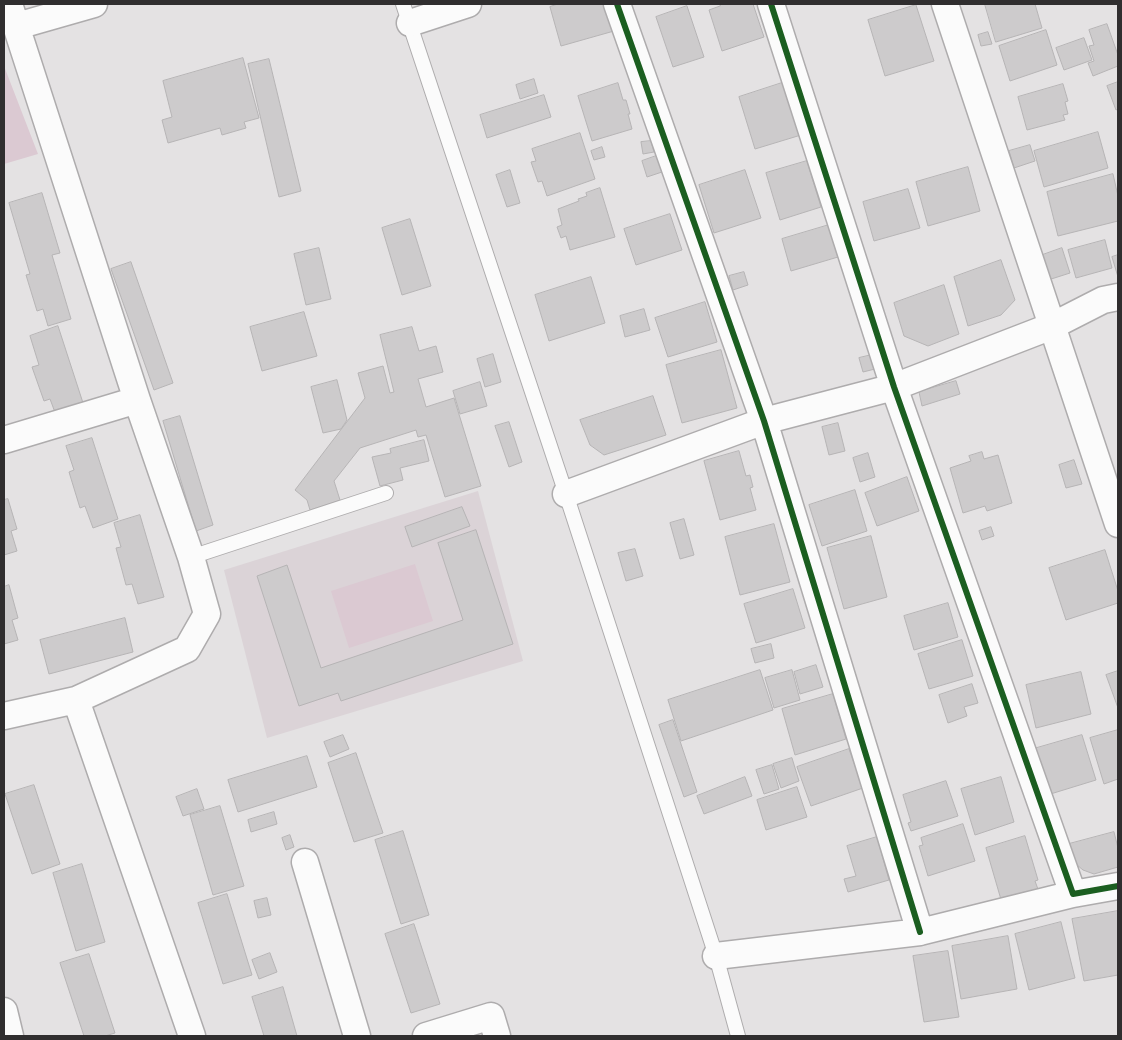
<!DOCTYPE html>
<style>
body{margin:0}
#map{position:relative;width:1122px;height:1040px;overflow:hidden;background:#e4e2e3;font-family:"Fira Sans Condensed",sans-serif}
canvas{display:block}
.frame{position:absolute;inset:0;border:5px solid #302e2f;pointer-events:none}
</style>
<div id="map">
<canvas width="1122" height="1040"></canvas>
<div class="frame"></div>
</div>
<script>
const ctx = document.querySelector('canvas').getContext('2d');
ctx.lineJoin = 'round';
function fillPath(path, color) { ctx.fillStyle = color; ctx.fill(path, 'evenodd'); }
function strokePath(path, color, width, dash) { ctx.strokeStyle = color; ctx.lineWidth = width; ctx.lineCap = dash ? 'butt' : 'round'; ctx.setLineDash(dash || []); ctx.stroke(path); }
fillPath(new Path2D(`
 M478 491 523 661 267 738 224 570Z`), '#dbd3d7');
fillPath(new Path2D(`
 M4 66 38 154 4 164Z
 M415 564 433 621 349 648 331 591Z`), '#dbc9d2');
const building = new Path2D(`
 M558 4H602L605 7 614 31 561 46 550 7Z
 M720 4H753L764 37 722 51 709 10 720 6Z
 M985 4H1035L1042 28 996 42Z
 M916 5 934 61 885 76 868 20Z
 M687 6 704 57 673 67 656 17Z
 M1107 24 1118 55V66L1093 76 1088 63 1094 61 1089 46 1094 45 1089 30Z
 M1046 30 1057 65 1010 81 999 46Z
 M988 32 992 44 981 46 978 35Z
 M1084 38 1092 60 1064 70 1056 48Z
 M243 58 259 118 244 122 246 128 222 135 220 128 168 143 162 120 172 117 163 81Z
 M269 59 301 191 279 197 248 64Z
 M534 79 538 93 520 99 516 85Z
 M785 82 801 135 755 149 739 97Z
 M1118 82V109L1116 110 1107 86Z
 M618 83 623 100H626L630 114H628L632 129 592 141 578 96Z
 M1063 84 1068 101 1065 102 1068 114 1063 115 1065 120 1027 130 1018 97Z
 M544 95 551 117 487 138 480 115Z
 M1098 132 1108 168 1044 187 1034 151Z
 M580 133 595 179 547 196 542 181 538 182 531 162 536 161 532 149Z
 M651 141 654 152 643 154 641 142Z
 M1030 145 1035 161 1014 168 1009 151Z
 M602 147 605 157 594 160 591 151Z
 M659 155 665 171 647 177 642 161Z
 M807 161 821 207 780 220 766 173Z
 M968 167 980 211 928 226 916 182Z
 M510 170 520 203 507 207 496 175Z
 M745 170 761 218 714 233 699 185Z
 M1113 174 1118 196V221L1058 236 1047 192Z
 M600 188 615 237 570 250 566 236 561 238 557 227 562 225 558 209 579 201 578 199 587 196 586 193Z
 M908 189 920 228 874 241 863 202Z
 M42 193 60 253 52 255 71 319 48 326 43 309 37 311 26 275 30 274 9 203Z
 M670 214 682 250 636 265 624 229Z
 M410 219 431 286 402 295 382 228Z
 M829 225 838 257 791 271 782 239Z
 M1105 240 1112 268 1076 278 1068 250Z
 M319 248 331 299 306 305 294 254Z
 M1062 248 1070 273 1045 281 1037 257Z
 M1118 255V277L1112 257Z
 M1001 260 1015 300 1001 315 968 326 954 277Z
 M131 262 173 383 154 390 111 269Z
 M744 272 748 285 733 290 729 276Z
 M591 277 605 323 549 341 535 295Z
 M944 285 959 334 928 346 904 336 894 303Z
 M705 302 717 342 668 357 655 318Z
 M644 309 650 330 625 337 620 316Z
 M304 312 317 356 262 371 250 327Z
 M58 326 84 406 56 415 50 399 44 401 32 367 39 365 30 336Z
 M412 327 419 351 436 346 443 372 418 379 426 407 454 398 481 486 445 497 426 435 418 437 416 430 360 448 334 481 340 500 310 510 307 500 295 490 365 398 358 373 383 366 390 393 394 392 380 335Z
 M721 350 737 408 682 423 666 365Z
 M493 354 501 382 485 387 477 359Z
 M876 354 879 368 863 372 859 358Z
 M337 380 347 420 341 429 323 433 311 387Z
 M956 381 960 394 922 406 919 392Z
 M480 382 487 406 460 414 453 391Z
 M653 396 666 435 604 455 590 445 580 420Z
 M180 416 213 525 196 531 163 421Z
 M509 422 522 462 509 467 495 426Z
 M838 423 845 451 829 455 822 427Z
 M92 438 118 519 93 528 85 506 80 508 69 472 74 470 66 446Z
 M424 440 429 461 400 468 403 480 380 486 372 457 391 453 390 449Z
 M739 451 746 476 750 475 753 487 750 488 756 510 720 520 704 461Z
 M982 452 984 459 998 455 1012 503 987 511 985 506 963 513 950 468 971 461 969 456Z
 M868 453 875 477 860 482 853 458Z
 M1074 460 1082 484 1066 488 1059 465Z
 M907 477 919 511 877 526 865 493Z
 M855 490 867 531 822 546 809 505Z
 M8 499 17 529 11 531 17 551 4 555V500Z
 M462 507 470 526 412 547 405 527Z
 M140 515 164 597 138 604 132 584 126 585 116 548 121 547 114 523Z
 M684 519 694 555 680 559 670 523Z
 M774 524 790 582 740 595 725 537Z
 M991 527 994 536 982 540 979 531Z
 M476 530 513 644 341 701 338 693 299 706 257 576 287 565 321 668 463 620 438 543Z
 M871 536 887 597 844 609 827 548Z
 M635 549 643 576 626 581 618 553Z
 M1105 550 1118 591V603L1066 620 1049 568Z
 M9 585 18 618 12 620 18 640 4 644V587Z
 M793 589 805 628 756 643 744 604Z
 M948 603 958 637 914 650 904 616Z
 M125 618 133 652 49 674 40 640Z
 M962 640 973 676 929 689 918 654Z
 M771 644 774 658 755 663 751 649Z
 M816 665 823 687 800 694 794 672Z
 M760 670 773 710 681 741 668 700Z
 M792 670 800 700 774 708 765 678Z
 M1118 671V708L1106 675Z
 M1081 672 1091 714 1036 728 1026 685Z
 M972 684 978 703 964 707 967 716 948 723 939 695Z
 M833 694 846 739 795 755 782 709Z
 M673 720 697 792 684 797 659 725Z
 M1118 730V779L1104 784 1090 738Z
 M343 735 349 749 330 757 324 742Z
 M1082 735 1096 780 1044 796 1030 750Z
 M849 749 863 788 811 806 797 767Z
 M356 753 383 833 354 842 328 763Z
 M307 756 317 787 238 812 228 780Z
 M792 758 799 781 781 788 773 764Z
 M772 765 779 789 764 794 756 770Z
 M745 777 752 796 704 814 697 796Z
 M1001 777 1014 822 975 835 961 789Z
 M946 781 958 816 911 831 908 823 911 822 903 795Z
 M34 785 60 864 32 874 5 794Z
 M797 787 807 817 766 830 757 800Z
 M197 789 204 809 183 816 176 797Z
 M220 806 244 886 213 895 190 815Z
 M274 812 277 824 251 832 248 820Z
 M963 824 975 861 928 876 919 846 923 845 921 838Z
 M403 831 429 915 401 924 375 840Z
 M1114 832 1118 848V867L1094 874 1083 870 1077 865 1073 859 1069 844Z
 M290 835 294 847 286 850 282 838Z
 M1025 836 1038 880 1035 881 1039 892 1002 903 986 848Z
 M877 837 889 880 848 892 844 879 856 876 847 846Z
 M82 864 105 942 76 951 53 873Z
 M227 894 252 975 223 984 198 903Z
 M267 898 271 915 258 918 254 901Z
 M1118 911V975L1084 981 1072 919Z
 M1061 922 1075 978 1029 990 1015 934Z
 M414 924 440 1004 411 1013 385 934Z
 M1008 936 1017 989 961 999 952 946Z
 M948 951 959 1017 924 1022 913 956Z
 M270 953 277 972 259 979 252 960Z
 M89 954 115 1033 105 1036H84L60 963Z
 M283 987 297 1036H264L252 997Z`);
fillPath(building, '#cdcbcc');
strokePath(building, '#b6b4b5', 1);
const lane = new Path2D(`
 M403 4 566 494 716 956 738 1036
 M191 557 386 493`);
const street = new Path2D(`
 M617 4 764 421 920 932
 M771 4 894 387 1073 894 1118 886
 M945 4 1118 524
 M410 23 468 4
 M17 26 94 4
 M4 440 137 400
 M566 494 764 421 894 387 1052 326 1103 300 1118 297
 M76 700 192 1036
 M4 716 76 700 187 649 207 614 191 557 137 400 9 4
 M305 862 357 1036
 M716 956 920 932 1073 894
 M4 1011 10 1036
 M426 1036 491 1016 497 1036`);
strokePath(lane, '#aeacad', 16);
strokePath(street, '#aeacad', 29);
strokePath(lane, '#fbfbfb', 14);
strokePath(street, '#fbfbfb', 26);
strokePath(new Path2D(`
 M617 4 764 421 920 932
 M771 4 894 387 1073 894 1118 886`), '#1b5e20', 6);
</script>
